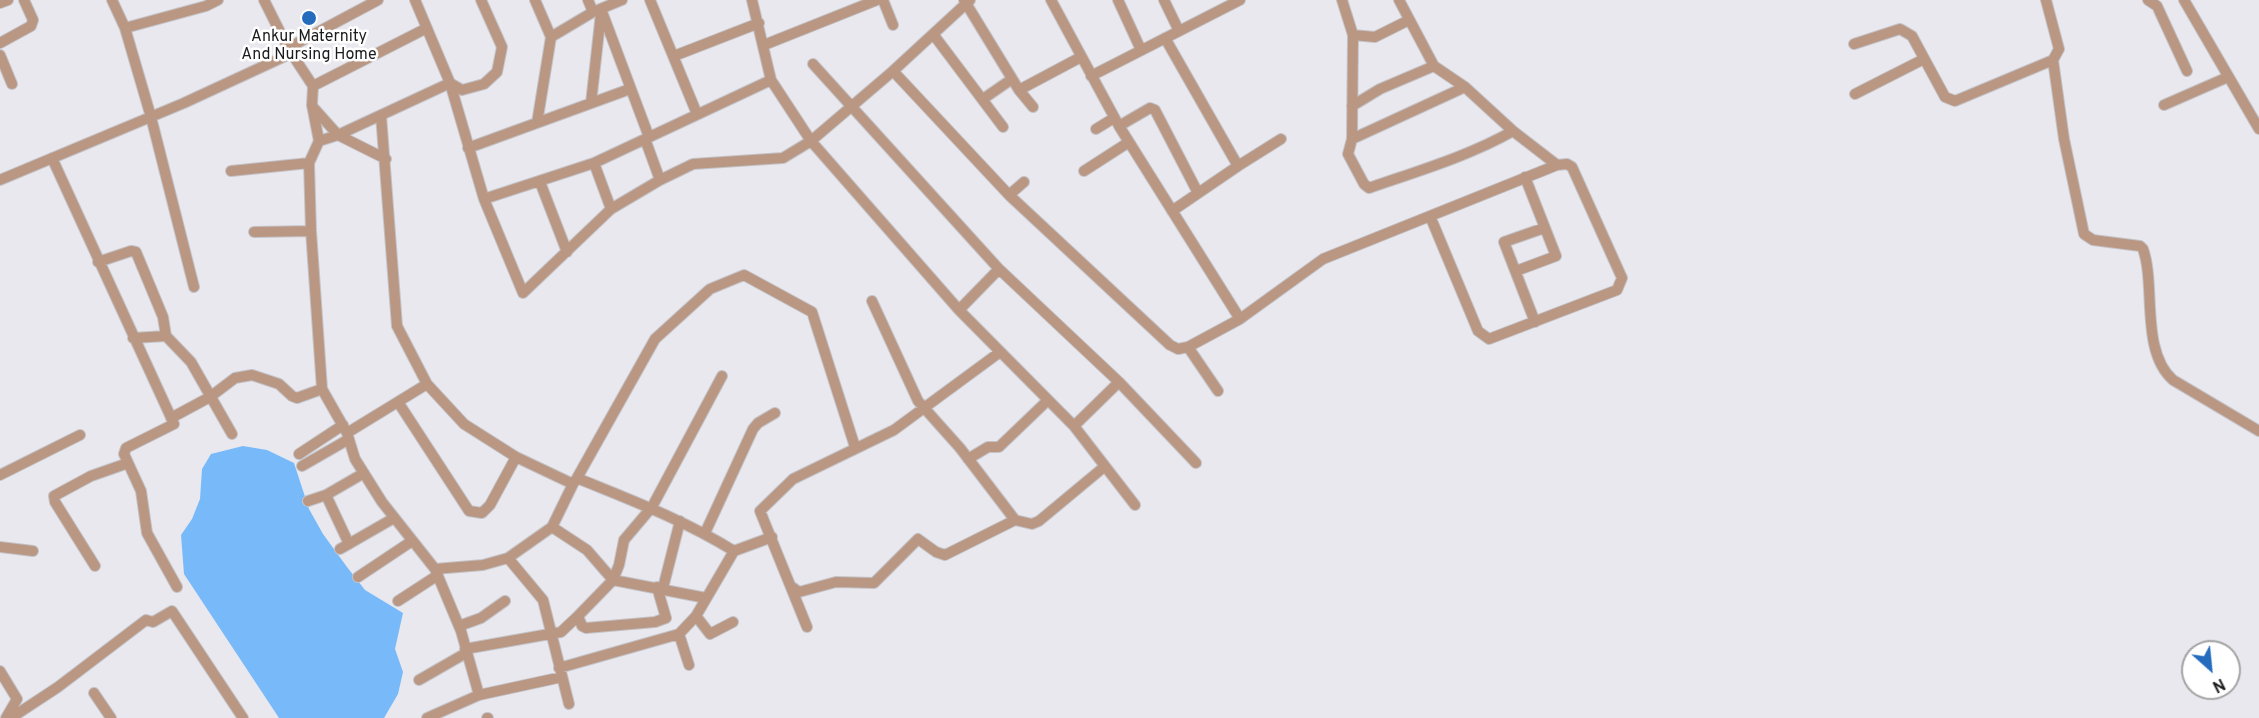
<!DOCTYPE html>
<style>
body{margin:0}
#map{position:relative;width:2259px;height:718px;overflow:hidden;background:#e8e8ee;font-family:Overpass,sans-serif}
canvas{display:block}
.north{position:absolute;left:2181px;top:640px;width:60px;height:60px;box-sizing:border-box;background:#fff;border:2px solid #a4a4a5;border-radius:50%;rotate:153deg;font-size:16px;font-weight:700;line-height:24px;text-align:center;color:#1b1b1d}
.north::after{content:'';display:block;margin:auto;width:21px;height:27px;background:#256cbd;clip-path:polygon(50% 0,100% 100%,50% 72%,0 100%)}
</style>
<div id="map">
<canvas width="2259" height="718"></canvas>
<div class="north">N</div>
</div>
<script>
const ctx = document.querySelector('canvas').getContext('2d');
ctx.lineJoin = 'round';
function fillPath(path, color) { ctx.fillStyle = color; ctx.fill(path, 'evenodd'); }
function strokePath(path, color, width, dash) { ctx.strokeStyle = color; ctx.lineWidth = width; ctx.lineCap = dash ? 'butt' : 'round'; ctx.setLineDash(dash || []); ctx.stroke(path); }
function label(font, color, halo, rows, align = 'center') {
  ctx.font = font + ' Overpass,sans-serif'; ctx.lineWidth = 5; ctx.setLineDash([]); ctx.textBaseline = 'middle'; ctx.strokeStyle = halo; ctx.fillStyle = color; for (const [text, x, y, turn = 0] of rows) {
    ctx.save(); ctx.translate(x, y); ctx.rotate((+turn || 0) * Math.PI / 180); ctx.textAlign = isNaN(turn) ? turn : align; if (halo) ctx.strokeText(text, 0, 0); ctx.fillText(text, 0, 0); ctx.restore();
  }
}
fillPath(new Path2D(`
 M243 446 267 450 294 463 309 509 323 534 347 567 365 590 403 613 395 649 403 672 398 694 384 718H279L184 574 181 535 192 519 200 499 202 469 211 454Z`), '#78baf9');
const street = new Path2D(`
 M112 0 125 28 151 117 194 287
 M264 0 288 48 313 86 312 105 319 141 309 163 311 231 322 389 347 433 355 459 382 502 435 569 461 631 479 695
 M415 0 450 83 484 199 523 293 611 209 660 180 693 164 783 158 811 141 893 71 970 0
 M535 0 551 37 537 123
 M588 0 593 12
 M650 0 697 114
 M752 0 771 80 811 141 959 310 1074 426 1135 505
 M883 0 893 25
 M964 0 1019 90 1033 107
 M1051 0 1119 126 1240 319
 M1118 0 1141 50
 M1164 0 1179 31
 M1342 0 1353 35 1352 139 1348 154 1364 184 1369 188C1418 171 1469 156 1513 131
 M1399 0 1434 66 1465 87 1513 131 1557 165
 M2148 0 2157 6 2187 71
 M2184 0 2259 129
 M0 3 8 0
 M601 9 649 137
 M125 28 206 6 218 0
 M933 34 1003 127
 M1353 35 1375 37 1409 20
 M551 37 593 12 622 0
 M1165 38 1238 166
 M0 43 31 26 33 20 24 0
 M1854 44 1900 29 1912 36 1945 97 1955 101 2053 60 2059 49 2046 0
 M764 45 877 0
 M288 48 378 0
 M0 55 12 84
 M674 56 759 23
 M2053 60 2064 139 2084 234 2093 240 2140 246 2143 249C2156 285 2140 351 2173 380L2259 431
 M813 64 999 269 1119 382 1196 463
 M893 71 1009 195 1170 345 1178 349 1188 347 1240 319 1323 259 1557 165 1567 164 1572 167 1622 278 1617 290 1489 339 1478 331 1430 216
 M1091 76 1240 0
 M313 86 425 29
 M1019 90 1081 57
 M1855 94 1924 59
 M983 99 1012 79
 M591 103 601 13
 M2164 105 2228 77
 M312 106 338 135 386 159
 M1352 106 1380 89 1434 66
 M381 115 397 326 427 384 464 424 516 457 573 484 577 478C631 500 684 520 734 551
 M1119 126 1150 108 1155 110 1198 193
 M1096 129 1114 118
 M645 139 660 180
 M1352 139 1465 87
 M319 141 338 135 450 83 462 90 484 84 497 72 502 47 481 0
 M468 148 630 89
 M52 158 174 424 126 448 124 454 141 491 147 533 177 587
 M594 163 611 209
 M231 171 309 163
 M1084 171 1129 142
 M0 180 184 103 292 53
 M540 182 567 252
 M1009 195 1024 182
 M484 199 594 163 771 80
 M1172 211 1238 166 1281 139
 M254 232 311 231
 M98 262 131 251 136 252 163 317 166 336
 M1516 271 1556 256 1525 177
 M872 301 918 401 960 448 1015 520
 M959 310 999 269
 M1535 322 1504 242 1544 228
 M133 338 166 336 191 362 232 434
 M1188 347 1218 391
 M398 402 469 511 482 513 490 505 516 457
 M171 418 210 397 235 378 252 375 279 384 292 396 297 398 322 389
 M1074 426 1119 382
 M347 433 427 384
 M299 454 343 425
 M968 459 988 447H999L1047 401
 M302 466 349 439
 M0 475 80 435
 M577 478 655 339 710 289 744 275 812 312 855 447
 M326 495 349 544
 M308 501 326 495 364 473
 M552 527 587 550 613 580 706 598
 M705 533 753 429 758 423 775 413
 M0 547 33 551
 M340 549 394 518
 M508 558 543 600 569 704
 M95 566 55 502 54 496 91 476 128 463
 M435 569 483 565 508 558 552 527 573 484
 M358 577 412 541
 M657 587 666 618 655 622 586 628 582 626 578 616 613 580 619 565 624 540 652 507 722 376
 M792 587 799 592 836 582 874 583 918 539 936 552 945 555 1015 520 1032 524 1039 521 1104 467
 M663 588 680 521
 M398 601 438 575
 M696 616 710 634 733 622
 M459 626 481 618 505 601
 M807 627 760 511 793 479 894 430 1000 352
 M679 634 689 665
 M465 649 561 632 578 616
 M559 668 679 634 696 616 734 551 772 537
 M0 671 17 699 6 718
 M419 680 466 653
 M94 693 111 718
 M11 718 58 687 146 620 153 622 172 611 243 718
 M427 718 479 695 562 677
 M487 718H488`);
strokePath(street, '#c3c3c8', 12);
strokePath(street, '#ba9783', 10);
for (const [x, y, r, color] of [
 [309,18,8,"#256cbd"]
]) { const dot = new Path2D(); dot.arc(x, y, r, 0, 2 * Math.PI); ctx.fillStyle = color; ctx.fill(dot); strokePath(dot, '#fff', 2); }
label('16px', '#1b1b1d', '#fff', [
 ["Ankur Maternity",309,38],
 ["And Nursing Home",309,56]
]);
</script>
